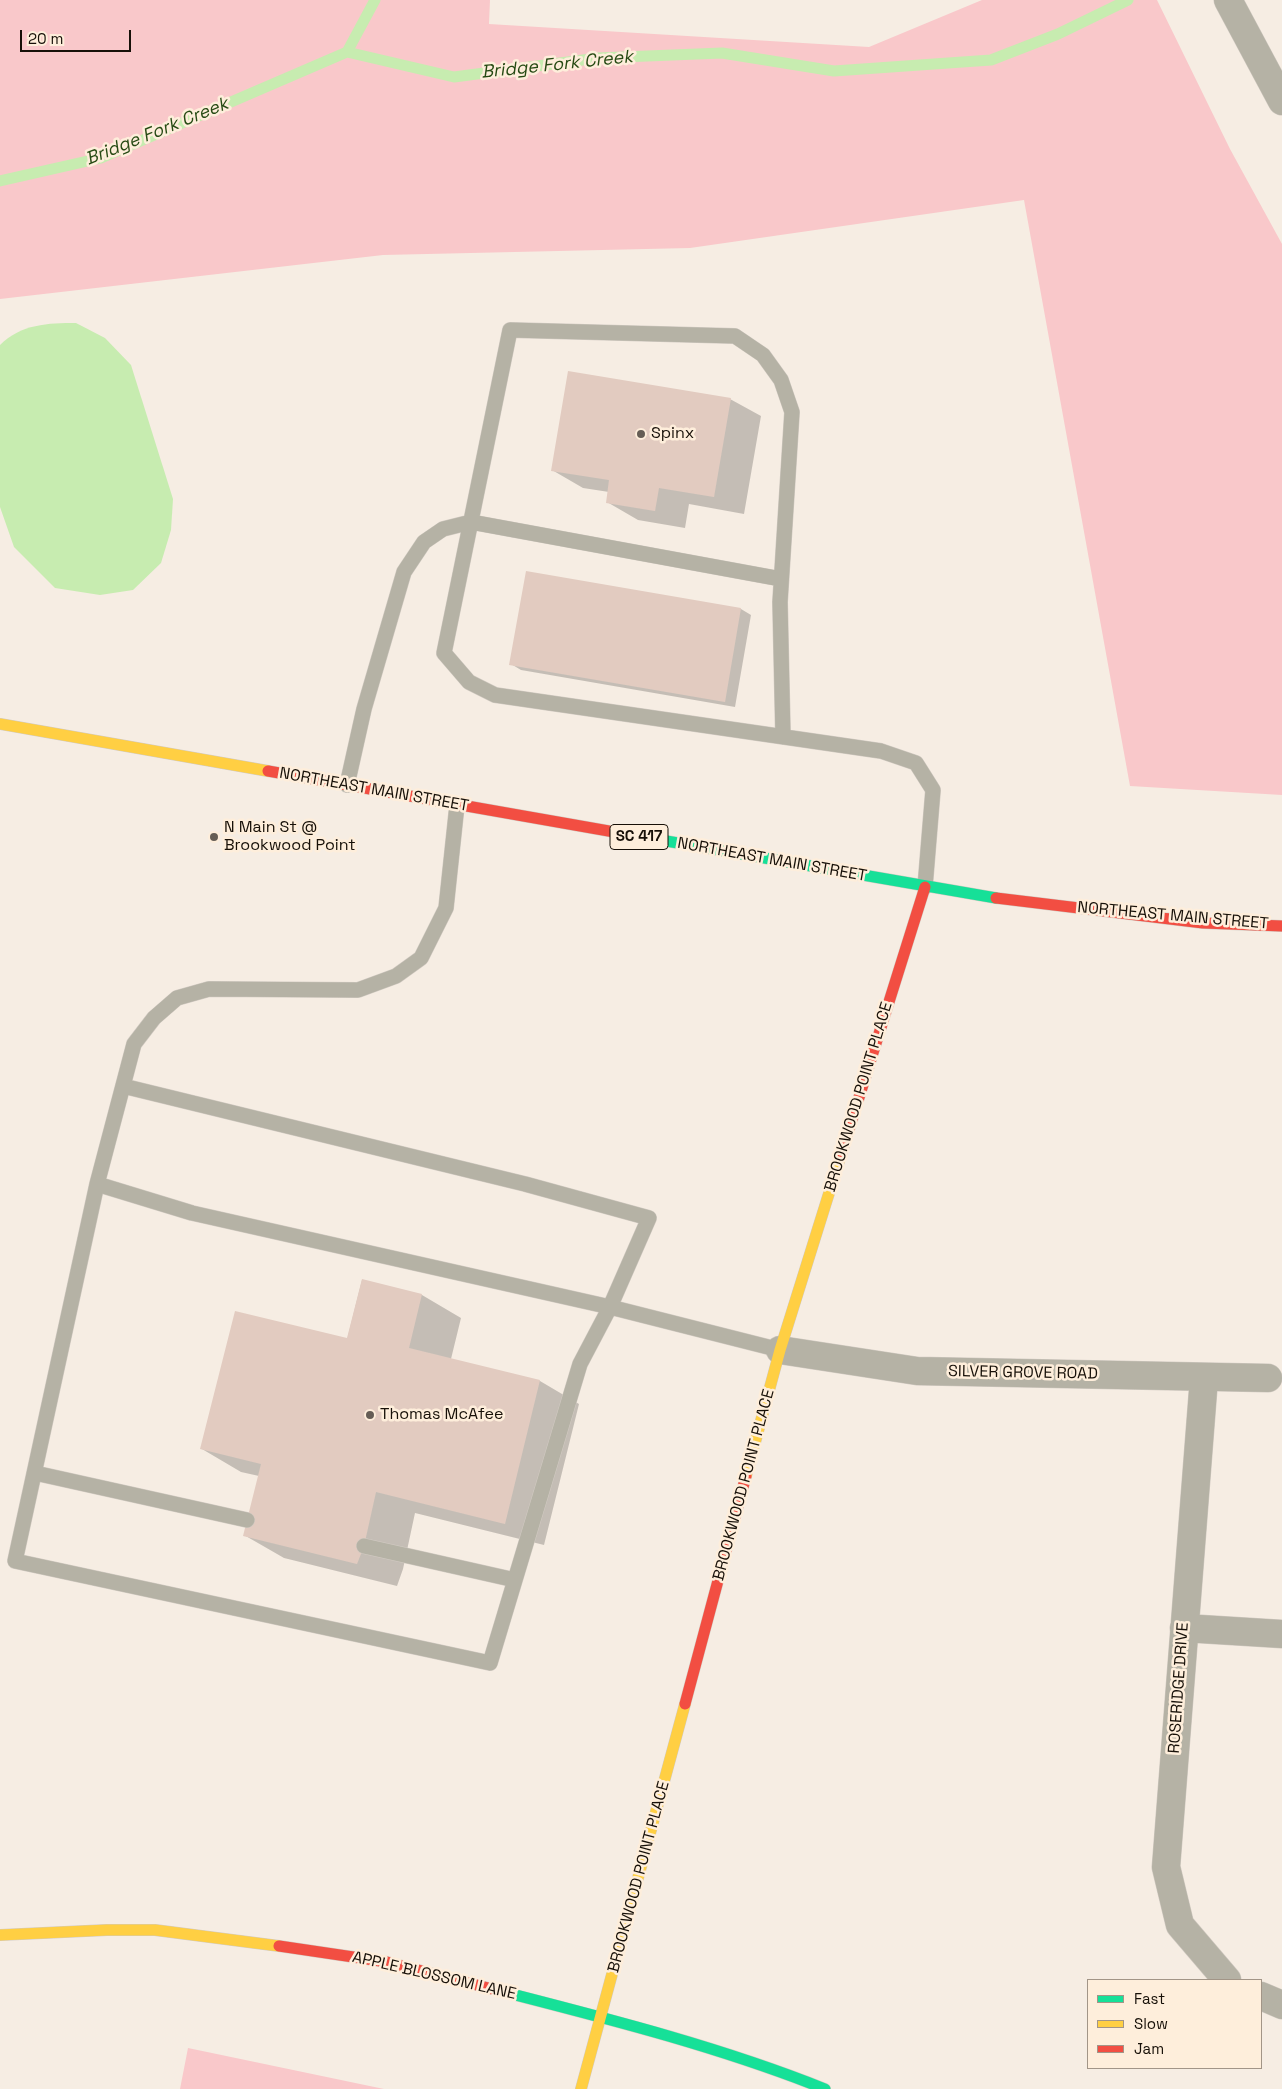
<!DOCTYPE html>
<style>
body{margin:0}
#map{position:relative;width:1282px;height:2089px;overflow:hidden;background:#f6ede3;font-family:"Space Grotesk",sans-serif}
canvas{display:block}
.legend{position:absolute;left:1087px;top:1979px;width:175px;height:90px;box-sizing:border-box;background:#feeedb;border:1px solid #a29587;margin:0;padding:6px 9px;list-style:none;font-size:15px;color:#171008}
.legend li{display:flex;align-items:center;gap:10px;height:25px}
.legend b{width:25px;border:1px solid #a29587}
.scale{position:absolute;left:20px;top:30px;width:111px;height:22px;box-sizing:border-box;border:2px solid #171008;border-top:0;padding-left:6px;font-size:15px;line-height:18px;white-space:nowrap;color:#171008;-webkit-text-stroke:4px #feeedb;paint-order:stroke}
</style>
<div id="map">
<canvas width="1282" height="2089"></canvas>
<ul class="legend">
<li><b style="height:6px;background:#16e098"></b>Fast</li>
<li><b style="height:6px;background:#ffcf43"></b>Slow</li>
<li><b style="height:6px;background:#f24e42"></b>Jam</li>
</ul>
<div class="scale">20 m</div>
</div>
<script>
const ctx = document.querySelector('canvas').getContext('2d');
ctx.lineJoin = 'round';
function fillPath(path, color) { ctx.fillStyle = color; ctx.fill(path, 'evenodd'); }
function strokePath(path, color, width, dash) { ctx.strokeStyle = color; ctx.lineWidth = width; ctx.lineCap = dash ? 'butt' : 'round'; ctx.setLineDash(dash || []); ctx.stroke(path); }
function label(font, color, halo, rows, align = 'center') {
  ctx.font = font + ' "Space Grotesk",sans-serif'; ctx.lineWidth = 5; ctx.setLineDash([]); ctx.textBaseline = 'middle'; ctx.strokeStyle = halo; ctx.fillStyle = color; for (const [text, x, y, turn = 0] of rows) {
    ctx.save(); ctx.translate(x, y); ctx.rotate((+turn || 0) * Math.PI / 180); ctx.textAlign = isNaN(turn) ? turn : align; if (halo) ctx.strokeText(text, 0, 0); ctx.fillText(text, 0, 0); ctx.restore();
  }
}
fillPath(new Path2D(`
 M0 0H490L489 24 869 47 982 0H1157L1230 149 1282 244V795L1130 786 1024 200 690 248 383 255 0 299Z
 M188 2048 384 2089H180Z`), '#f9c8ca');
fillPath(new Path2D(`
 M76 323 105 338 131 365 173 499 171 530 161 563 133 590 100 595 55 588 14 547 0 507V345C21 324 48 323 76 323Z`), '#c7ecb0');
fillPath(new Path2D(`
 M730 399 761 416 744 514 689 504 685 528 638 520 607 502 609 492 583 488 552 470Z
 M527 573 741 609 751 615 735 707 521 670 511 664Z
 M362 1280 422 1295 461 1318 451 1359 540 1381 579 1404 544 1545 415 1513 403 1569 397 1586 284 1558 244 1535 259 1476 241 1472 202 1449 347 1340Z`), '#0003');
strokePath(new Path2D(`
 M347 52 375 0
 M0 181 101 158 347 52 454 77 598 58 722 53 834 71 991 60 1058 34 1128 0`), '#c7ecb0', 11);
fillPath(new Path2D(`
 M568 371 731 398 714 497 659 488 655 511 606 503 609 480 551 471Z
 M526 571 741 608 725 702 509 665Z
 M362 1279 422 1294 409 1348 540 1380 505 1524 376 1492 364 1546 357 1564 243 1536 261 1464 200 1449 235 1311 347 1338Z`), '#e2cbc0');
const lane = new Path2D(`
 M783 737 780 602 792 412 781 380 763 355 735 336 510 330 444 653 469 682 495 695 881 751 916 763 933 790 925 887
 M347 785 364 709 404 572 424 542 443 529 471 522 781 579
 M123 1086 525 1184 649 1218 610 1307 580 1364 490 1663 15 1561 97 1184 134 1044 154 1018 177 998 209 989 358 990 396 976 421 958 446 908 457 805
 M97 1184 192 1213 610 1307 780 1350
 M35 1473 247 1520
 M364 1546 515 1580`);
const street = new Path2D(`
 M1228 0 1282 101
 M780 1350 917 1371 1268 1378
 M1204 1378 1166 1867 1180 1925 1227 1980
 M1184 1628 1282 1634
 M1261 1996 1282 2005`);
const fast = new Path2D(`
 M620 833 996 898
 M500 1991C609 2019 720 2047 825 2089`);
const slow = new Path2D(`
 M0 724 268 771
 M746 1476 780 1350 840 1158
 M0 1935 107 1930H155L279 1946
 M581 2089 685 1704`);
const jam = new Path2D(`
 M268 771 620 833
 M996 898 1203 923 1282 926
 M840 1158 925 887
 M685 1704 746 1476
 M279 1946 387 1962 500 1991`);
strokePath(lane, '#d1cac2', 16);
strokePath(street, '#d1cac2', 29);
strokePath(fast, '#d1cac2', 12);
strokePath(slow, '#d1cac2', 12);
strokePath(jam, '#d1cac2', 12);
strokePath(lane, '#b5b2a5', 15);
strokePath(street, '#b5b2a5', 28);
strokePath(fast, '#16e098', 11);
strokePath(slow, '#ffcf43', 11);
strokePath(jam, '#f24e42', 11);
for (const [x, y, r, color] of [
 [641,434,5,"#655d55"],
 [214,837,5,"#655d55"],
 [370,1415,5,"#655d55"]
]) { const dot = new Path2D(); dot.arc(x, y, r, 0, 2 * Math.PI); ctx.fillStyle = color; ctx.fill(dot); strokePath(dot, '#feeedb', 2); }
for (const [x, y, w] of [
 [639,837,58]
]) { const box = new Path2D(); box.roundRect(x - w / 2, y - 12.5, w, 25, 4); ctx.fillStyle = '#feeedb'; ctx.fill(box); strokePath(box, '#171008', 1); }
label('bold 15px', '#171008', null, [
 ["SC 417",639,837]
]);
label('16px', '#171008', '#feeedb', [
 ["Spinx",651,434],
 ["N Main St @",224,828],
 ["Brookwood Point",224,846],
 ["Thomas McAfee",380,1415]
], 'left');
label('16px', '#171008', '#feeedb', [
 ["NORTHEAST MAIN STREET",374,790,10],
 ["NORTHEAST MAIN STREET",772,860,10],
 ["NORTHEAST MAIN STREET",1173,916,5],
 ["BROOKWOOD POINT PLACE",859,1097,-73],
 ["SILVER GROVE ROAD",1023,1373,1],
 ["BROOKWOOD POINT PLACE",744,1485,-75],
 ["ROSERIDGE DRIVE",1179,1688,-86],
 ["BROOKWOOD POINT PLACE",639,1877,-75],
 ["APPLE BLOSSOM LANE",434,1976,13]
]);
label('italic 18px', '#264a13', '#feeedb', [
 ["Bridge Fork Creek",557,65,-6],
 ["Bridge Fork Creek",157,132,-22]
]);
</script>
